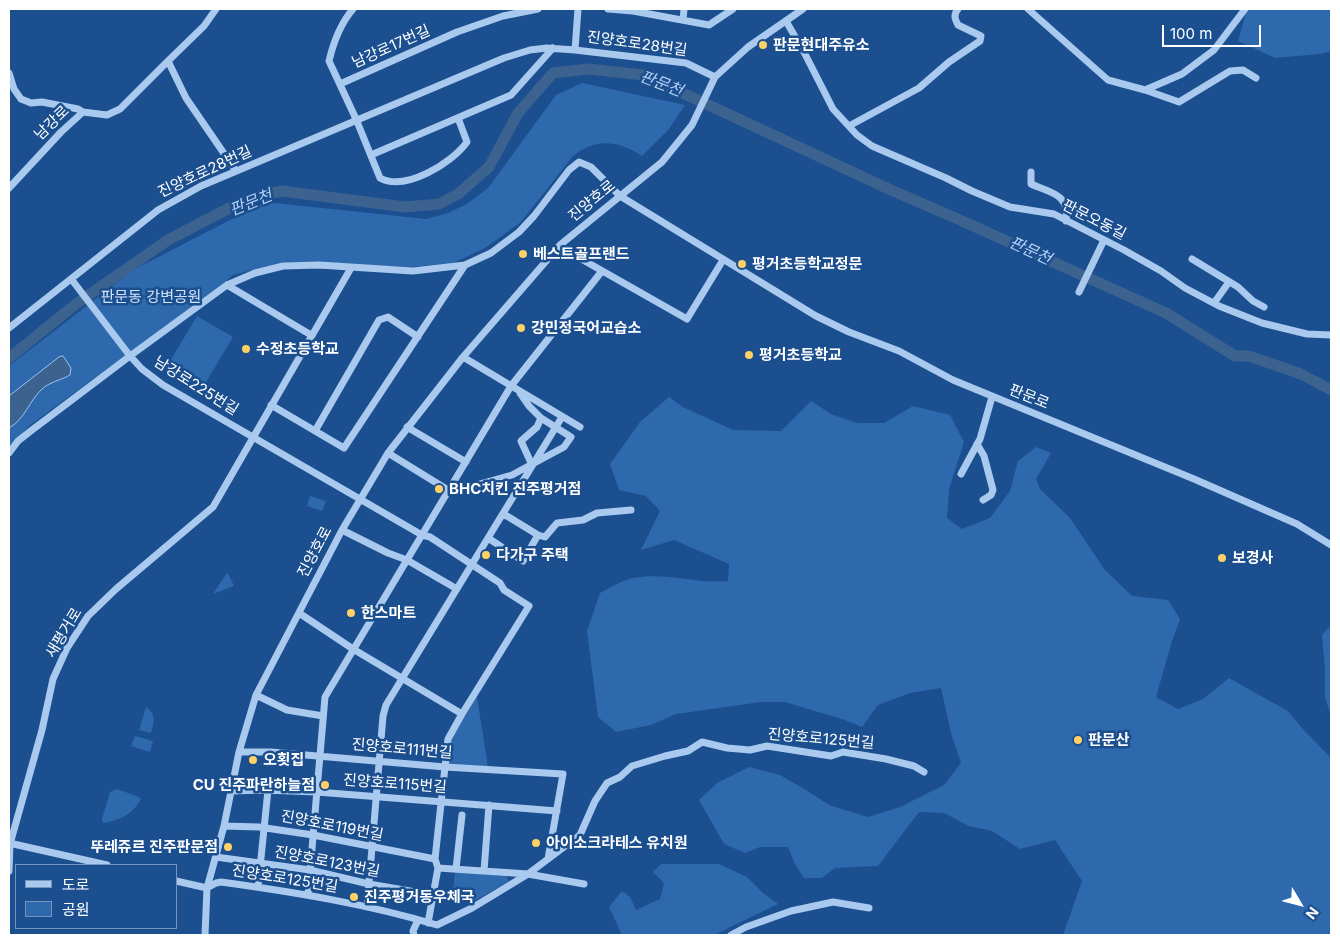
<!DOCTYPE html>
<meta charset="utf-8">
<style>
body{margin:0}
#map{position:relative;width:1340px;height:944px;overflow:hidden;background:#1b4f8f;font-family:Inter,"Noto Sans KR",sans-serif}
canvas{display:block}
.frame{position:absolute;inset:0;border:10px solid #fff;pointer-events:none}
.legend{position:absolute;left:15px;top:864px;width:162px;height:65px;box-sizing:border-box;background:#1b4f8f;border:1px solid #7695bc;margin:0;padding:6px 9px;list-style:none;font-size:15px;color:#fff}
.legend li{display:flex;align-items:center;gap:10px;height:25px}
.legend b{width:25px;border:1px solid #7695bc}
.north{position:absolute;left:1275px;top:879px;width:50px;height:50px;-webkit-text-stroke:4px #1b4f8f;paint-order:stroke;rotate:127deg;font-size:14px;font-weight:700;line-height:20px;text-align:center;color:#fff}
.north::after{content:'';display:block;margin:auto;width:18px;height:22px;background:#fff;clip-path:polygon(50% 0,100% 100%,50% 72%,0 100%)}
.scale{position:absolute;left:1162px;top:25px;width:99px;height:22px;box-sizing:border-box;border:2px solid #fff;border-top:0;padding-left:6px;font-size:15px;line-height:18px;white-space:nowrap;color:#fff;-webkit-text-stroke:4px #1b4f8f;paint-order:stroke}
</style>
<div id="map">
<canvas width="1340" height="944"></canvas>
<div class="frame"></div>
<ul class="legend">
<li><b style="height:6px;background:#a9c9ee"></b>도로</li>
<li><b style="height:14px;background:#2e69ad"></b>공원</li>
</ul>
<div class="north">N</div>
<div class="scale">100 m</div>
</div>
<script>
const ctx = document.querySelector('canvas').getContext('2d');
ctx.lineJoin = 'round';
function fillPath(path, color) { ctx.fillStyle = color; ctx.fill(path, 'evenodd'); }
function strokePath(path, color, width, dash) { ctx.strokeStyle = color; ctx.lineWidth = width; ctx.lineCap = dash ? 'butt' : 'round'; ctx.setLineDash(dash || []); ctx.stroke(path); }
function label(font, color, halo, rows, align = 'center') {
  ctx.font = font + ' Inter,"Noto Sans KR",sans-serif'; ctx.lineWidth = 5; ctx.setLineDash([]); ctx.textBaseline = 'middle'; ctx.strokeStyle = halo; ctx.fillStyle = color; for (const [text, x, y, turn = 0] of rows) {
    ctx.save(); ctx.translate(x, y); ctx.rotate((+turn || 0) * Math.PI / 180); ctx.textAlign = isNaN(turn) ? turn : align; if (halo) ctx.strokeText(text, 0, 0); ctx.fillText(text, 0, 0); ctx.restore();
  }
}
fillPath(new Path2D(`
 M1247 9H1331V51L1320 54 1275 58 1238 41Z
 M582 83 685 105 669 129 642 156C617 140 596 138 573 156L521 222 485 248 453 263 409 267 283 262 233 275 224 283 29 426 9 449V366L133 270 265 202 426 219 448 213 467 204 488 188 556 95Z
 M197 316 233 337 202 389 166 368Z
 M669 397 683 407 733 430 781 431 811 401 831 414 857 423H884L913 406 950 415 964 442 949 489 947 518 962 529 990 518 1010 491 1018 461 1036 447 1051 453 1036 479 1040 489 1070 518 1105 570 1132 596 1168 600 1180 619 1172 641 1156 697 1178 709 1203 699 1229 678 1288 711 1301 727 1331 758V933L1327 935H1063L1082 881 1055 840 1020 849 992 831 969 826 944 813 919 812 878 866 835 868 822 878H804L795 864 788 847H760L745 853 724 844 699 800 717 783 749 767 780 775 806 790 829 805 868 817 900 807 944 785 961 763 951 733 941 688 910 693 878 705 862 727 845 720 785 702H761L676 714 651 725 616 732 598 717 587 631 600 593C610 588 622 580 633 578 665 572 696 584 728 581L729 564 674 540 641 550 660 511 646 496 619 490 610 464 640 422Z
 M310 496 326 501 322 511 307 506Z
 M227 573 229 575 234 586 213 594Z
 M1331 625V715L1325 698V669L1322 635Z
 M477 697 488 767 448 764 450 740Z
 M146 707C157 715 154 722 151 733L139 730Z
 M135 736 153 741 150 752 131 746Z
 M117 789 139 797 141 799C132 815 120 820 103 823L102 819 110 792Z
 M661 864H719L747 877 763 893 778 904 714 935H622L609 907 622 891 630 897 636 910 660 899 664 883 653 872Z
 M455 872 506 876 509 881 473 902 452 899Z`), '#2e69ad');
const water = new Path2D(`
 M63 356 71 368 70 375C61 380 50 382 42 389 29 401 25 419 9 428V396L59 357Z`);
fillPath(water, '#3c6290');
strokePath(water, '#9cc4f0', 1);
strokePath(new Path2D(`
 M9 358 76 304 168 240 237 204 262 195 282 191 405 207 439 204 458 194 489 167 518 113 553 73 588 69 644 75 891 190 960 220 1166 313 1235 356H1249L1301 374 1331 390`), '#3c6290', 11);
strokePath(new Path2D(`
 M216 9 204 26 168 61 186 98 236 171
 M353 9C341 23 333 44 329 61L356 119 380 178C405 192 452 163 467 142L458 118
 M608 9 633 11 709 25 733 9
 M1028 9 1108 80 1145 90 1182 74 1214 50 1245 9
 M683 20 684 9
 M786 21 805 54 833 109 857 135 872 146 946 178 972 191 1010 207 1054 214 1124 250 1161 271 1185 288 1219 306 1262 323 1307 334 1331 335
 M575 50 578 9
 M9 73 14 89 21 99 31 103 42 102 78 109 83 112
 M340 84 457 32 503 16 538 9
 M1145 90 1179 102 1230 71 1243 70 1256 78
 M849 126 919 88 949 62 980 41 981 36 958 25C955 19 953 15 958 9
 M371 155 511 95 553 48
 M1031 172V184C1051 193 1070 194 1066 221
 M9 188 61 132 83 112 107 115 120 109 168 61
 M560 245 569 252 687 319 723 260
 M1192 259 1238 287 1253 301 1264 307
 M72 280 130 356 227 285 255 273 283 266 319 265 413 271 465 265 491 253 519 232 534 216 569 170 579 162 591 167 620 196 816 316 849 332 899 351 953 380 1194 479 1297 524 1331 545
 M227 285 311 335
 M1079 292 1104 240
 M1214 303 1229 282
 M9 328 158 210 201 186 504 58 530 50 547 48 575 50 686 63 715 77
 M463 357 580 427
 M520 393 529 406 541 418 537 427 521 441 532 465
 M271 405 344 448 465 265
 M407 427 466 462
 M315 431 379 320 388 317 418 337
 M977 444 984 456 993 490 991 495 983 500
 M9 453 18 441 32 430 130 356 142 369 163 385 422 535 430 537 500 583 504 590 529 606 462 714 353 649 299 613
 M388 453 448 490 469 487 512 475 564 447 571 437 541 418
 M961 474 980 439 992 397
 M502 515 562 417
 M342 530 388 553 407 560 457 589
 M488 538 523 561 538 535
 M256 695 287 710 323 716
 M239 752H271L445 767 563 774 548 859
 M231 791 264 790 317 792 557 811
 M224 826 259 827 313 835 435 859
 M9 843 107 865
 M216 857 310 870 369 884 433 895
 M438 868 528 874 580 835 595 801 607 783 620 777 632 766 665 756 688 751 702 742 727 748 750 750 767 746 831 756 843 752 886 759 914 766 924 772
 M456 869 462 815
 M9 871 10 844 42 730 53 679 67 648 88 616 116 589 213 507 351 268
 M484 871 489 805
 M176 881 207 888 216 883 221 882C294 892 367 904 437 925L472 908 528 874 584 884
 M258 887 268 790
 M308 895 325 697 511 386 602 271
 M367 907 383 716 386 705 502 515 507 516 538 535 545 537 557 523 583 520 597 513 631 510
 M428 923 438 868 435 859 448 739 462 714
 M205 935 207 888 224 826 239 752 256 695 342 530 388 453 463 357 560 245 662 162 692 125 715 77 748 47 803 9
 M414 935 413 931 418 920
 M731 935 746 927 791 911 833 902 869 908`), '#a9c9ee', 7);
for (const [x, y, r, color] of [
 [763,45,5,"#ffd166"],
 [523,254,5,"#ffd166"],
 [742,264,5,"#ffd166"],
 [521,328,5,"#ffd166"],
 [246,349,5,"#ffd166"],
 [749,355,5,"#ffd166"],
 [439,489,5,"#ffd166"],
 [486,555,5,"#ffd166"],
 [1222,558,5,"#ffd166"],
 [351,613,5,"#ffd166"],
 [1078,740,5,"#ffd166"],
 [253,760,5,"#ffd166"],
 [325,785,5,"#ffd166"],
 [536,843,5,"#ffd166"],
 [228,847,5,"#ffd166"],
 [354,897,5,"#ffd166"]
]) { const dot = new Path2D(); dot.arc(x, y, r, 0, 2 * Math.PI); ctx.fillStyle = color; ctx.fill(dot); strokePath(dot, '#1b4f8f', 2); }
label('15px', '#fff', '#1b4f8f', [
 ["진양호로28번길",637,44,8],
 ["남강로17번길",391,47,-24],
 ["남강로",52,123,-44],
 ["진양호로28번길",205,172,-25],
 ["진양호로",592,201,-39],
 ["판문오동길",1094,220,27],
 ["남강로225번길",196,386,32],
 ["판문로",1029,397,22],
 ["진양호로",315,552,-62],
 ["새평거로",64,633,-59],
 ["진양호로125번길",821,739,5],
 ["진양호로111번길",402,749,5],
 ["진양호로115번길",395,784,4],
 ["진양호로119번길",332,826,11],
 ["진양호로123번길",327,862,11],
 ["진양호로125번길",285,879,9]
]);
label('bold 15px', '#fff', '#1b4f8f', [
 ["판문현대주유소",773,45],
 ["베스트골프랜드",533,254],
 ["평거초등학교정문",752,264],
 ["강민정국어교습소",531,328],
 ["수정초등학교",256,349],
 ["평거초등학교",759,355],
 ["BHC치킨 진주평거점",449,489],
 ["다가구 주택",496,555],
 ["보경사",1232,558],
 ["한스마트",361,613],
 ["판문산",1088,740],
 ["오횟집",263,760],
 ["CU 진주파란하늘점",315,785,"right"],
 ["아이소크라테스 유치원",546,843],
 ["뚜레쥬르 진주판문점",218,847,"right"],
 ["진주평거동우체국",364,897]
], 'left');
label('15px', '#cfe3fa', '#1b4f8f', [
 ["판문동 강변공원",151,297]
]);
label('italic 16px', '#b5d3f5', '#1b4f8f', [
 ["판문천",661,84,21],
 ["판문천",251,203,-22],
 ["판문천",1030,251,25]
]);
</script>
